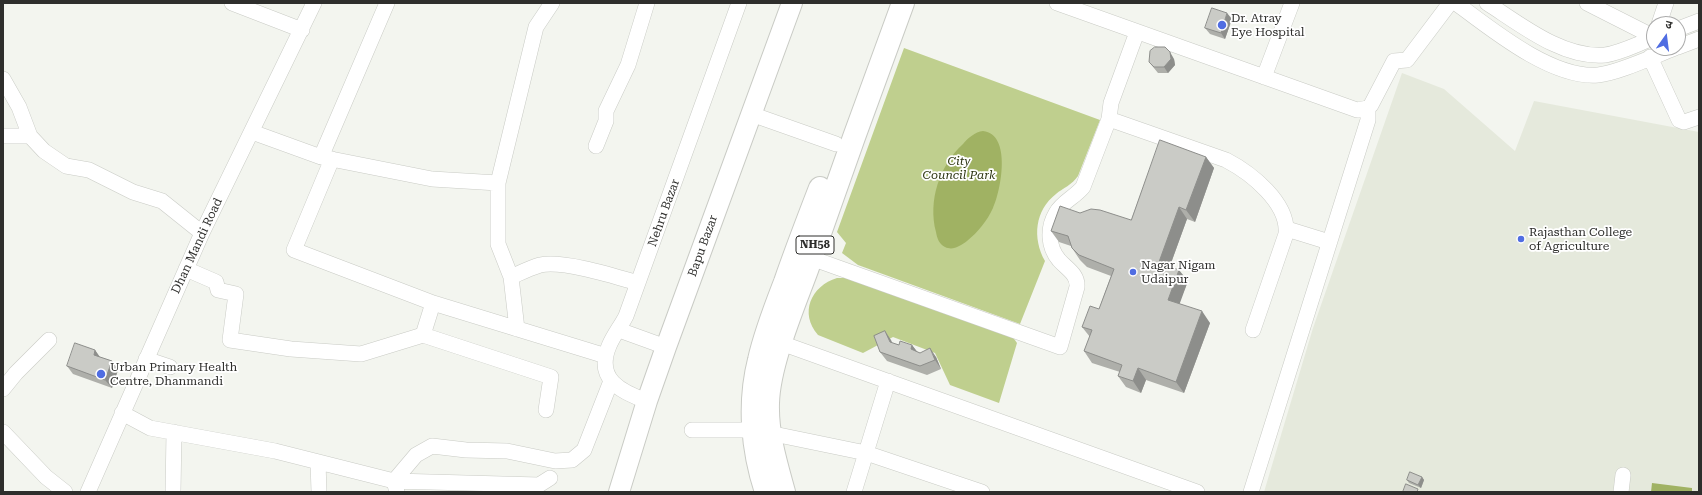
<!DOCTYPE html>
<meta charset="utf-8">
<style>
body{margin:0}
#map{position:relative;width:1702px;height:495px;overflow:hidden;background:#f3f5ef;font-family:"Roboto Serif","Noto Sans Devanagari",serif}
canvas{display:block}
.frame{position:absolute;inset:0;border:4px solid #2e2e2c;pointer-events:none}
.north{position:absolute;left:1646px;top:16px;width:40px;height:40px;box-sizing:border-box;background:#fff;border:1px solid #ababab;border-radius:50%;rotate:14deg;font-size:11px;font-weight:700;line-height:16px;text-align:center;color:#2e2e2c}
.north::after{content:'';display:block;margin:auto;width:14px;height:18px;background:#506de2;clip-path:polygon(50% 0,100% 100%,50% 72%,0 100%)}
</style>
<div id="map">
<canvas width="1702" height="495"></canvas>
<div class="frame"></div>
<div class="north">उ</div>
</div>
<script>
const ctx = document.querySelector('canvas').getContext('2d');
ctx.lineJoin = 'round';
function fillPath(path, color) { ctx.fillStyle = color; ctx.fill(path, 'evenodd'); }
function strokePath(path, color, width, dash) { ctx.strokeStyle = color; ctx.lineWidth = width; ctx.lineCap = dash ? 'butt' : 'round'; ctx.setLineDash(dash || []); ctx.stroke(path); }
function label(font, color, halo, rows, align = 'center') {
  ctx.font = font + ' "Roboto Serif",serif'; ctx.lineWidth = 3.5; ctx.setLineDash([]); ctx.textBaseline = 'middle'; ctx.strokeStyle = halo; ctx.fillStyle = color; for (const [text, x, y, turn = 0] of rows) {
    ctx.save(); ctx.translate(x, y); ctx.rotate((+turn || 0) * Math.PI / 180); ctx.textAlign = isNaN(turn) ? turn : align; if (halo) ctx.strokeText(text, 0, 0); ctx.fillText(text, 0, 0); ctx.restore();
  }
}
fillPath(new Path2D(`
 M1402 73 1444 89 1515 151 1534 101 1699 132V492H1264L1313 328Z`), '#e5e9dc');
fillPath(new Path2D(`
 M904 48 1100 120 1078 176C1072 185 1063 188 1056 194 1035 210 1032 238 1045 261L1020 324 858 265 842 253 846 243 837 232Z
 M837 278H846L1012 336 1017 343 999 403 950 385 935 353 893 337 863 353 818 335C799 313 811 286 837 278Z`), '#bfcf8e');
fillPath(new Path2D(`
 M983 131C1012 134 1001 191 993 208 987 221 978 232 967 241 960 246 953 251 945 247 939 244 937 238 936 232 928 201 939 166 963 144 968 138 975 132 983 131Z
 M1652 483 1692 488V492H1651Z`), '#a0b263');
const minor = new Path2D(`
 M232 3 302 30
 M1057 3 1357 110 1368 108 1371 105 1394 61 1407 60 1450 3
 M1456 3C1491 29 1552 79 1598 75 1619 73 1654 56 1675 48
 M1487 3C1520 24 1563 59 1605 55 1621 53 1639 43 1654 38
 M1587 3 1654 37
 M1659 24 1666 3
 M1678 29 1699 21
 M1678 47 1699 39
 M1650 57 1679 120 1684 122 1699 117
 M1264 77 1292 3
 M3 79 19 107 30 136
 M751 114 836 144
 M1109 119 1226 160C1251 173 1289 203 1286 234L1253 330
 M252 132 321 157 387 3
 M3 136H30L44 151 66 166 89 170 133 192 162 201 202 233
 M596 146 606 121V111L628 65 647 3
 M321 157 432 179 498 183 536 27 552 3
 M332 159 294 250 433 303 606 356
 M498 183V244L511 277 517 329
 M1287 229 1329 242
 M811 258 1060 347 1077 287C1078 274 1067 269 1059 260 1048 247 1047 228 1056 213 1062 202 1075 197 1083 187L1109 119 1111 103 1137 32
 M186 269 216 282 218 290 236 294 230 340 291 349 361 354 423 335 551 377 546 410
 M511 277C520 273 530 268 540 265 563 260 614 276 638 283
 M619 330 666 347
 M423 335 433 303
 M781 343 1197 492
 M146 359 170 367
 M3 389 16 373 49 340
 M647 401C621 392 595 379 609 346 613 336 621 326 626 316L739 3
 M122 413 150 428 275 451 394 481 397 492
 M692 430H754
 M3 432 46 477 65 492
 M769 433 866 453 982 492
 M318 462 319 492
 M550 478 539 485 394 481 416 455 432 446 466 450 507 451 555 461 572 460 584 450 611 381
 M88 492 202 233 314 3
 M173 492 174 432
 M854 492 888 381
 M1251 492 1368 120V108
 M1621 492 1623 475`);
const major = new Path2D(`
 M619 492 647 401 666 347 792 3`);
const highway = new Path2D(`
 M766 492C752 450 748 403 759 360 765 333 775 308 785 282 796 250 808 219 820 188
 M784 492C776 463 767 434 768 403 769 364 793 308 807 270 838 181 870 92 903 3`);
strokePath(minor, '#c9cbc5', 16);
strokePath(major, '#c9cbc5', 22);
strokePath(highway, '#c9cbc5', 24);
strokePath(minor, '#fff', 15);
strokePath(major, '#fff', 20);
strokePath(highway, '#fff', 22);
fillPath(new Path2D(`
 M1232 19 1225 39 1210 34 1205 28Z
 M1174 59 1175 65 1168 73H1158L1149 62Z
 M1206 157 1214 168 1195 222 1187 219 1170 266 1188 281 1179 303 1210 323 1184 393 1146 380 1141 393 1126 387 1118 376 1120 372 1092 363 1084 351 1090 337 1082 327 1099 309 1111 276 1087 267 1080 260 1072 248 1071 246 1059 242 1051 231 1080 213 1131 220Z
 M885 331 892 343 899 345H912L917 352 936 357 941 369 927 375 887 361 880 352Z
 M95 350 100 357 112 361 118 370 112 388 73 374 67 366Z
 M1422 477 1424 480 1421 488 1409 483 1407 480Z`), '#aeafaa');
fillPath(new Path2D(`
 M1227 13 1232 19 1225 39 1221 33Z
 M1170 52 1174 59 1175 65 1168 73 1164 67Z
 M1206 157 1214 168 1195 222 1186 210Z
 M1179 207 1187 219 1167 274 1159 262Z
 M1179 270 1188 281 1177 311 1168 300Z
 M1202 311 1210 323 1184 393 1176 382Z
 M885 331 891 340 896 351 890 342Z
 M912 345 919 354 911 349Z
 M930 348 936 357 941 369 935 360Z
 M95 350 101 359 94 355Z
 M112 361 118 370 112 388 105 380Z
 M1138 368 1146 380 1141 393 1133 381Z
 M1422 477 1424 480 1421 488 1418 485Z`), '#8d8e8b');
const building = new Path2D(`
 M1212 8 1227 13 1221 33 1205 28Z
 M1155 47H1165L1170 52 1171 59 1164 67H1154L1149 62 1150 51Z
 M1160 140 1206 157 1186 210 1179 207 1159 262 1179 270 1168 300 1202 311 1176 382 1138 368 1133 381 1118 376 1122 365 1084 351 1092 330 1082 327 1090 306 1099 309 1114 269 1079 255 1072 248 1068 236 1051 231 1060 206 1080 213 1091 209 1100 210 1131 220Z
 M885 331 890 342 899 345 900 341 912 345 911 349 920 353 930 348 935 360 920 366 880 352 874 336Z
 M75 343 95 350 94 355 112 361 105 380 67 366Z
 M1410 472 1422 477 1418 485 1407 480Z
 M1406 484 1418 489 1417 492H1403Z`);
fillPath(building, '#cacbc6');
strokePath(building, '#8d8e8b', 1);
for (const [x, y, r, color] of [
 [1222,25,5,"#506de2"],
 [1521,239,4,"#506de2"],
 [1133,272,4,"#506de2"],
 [101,374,5,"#506de2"]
]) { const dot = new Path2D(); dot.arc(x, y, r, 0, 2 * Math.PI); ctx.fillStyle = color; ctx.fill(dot); strokePath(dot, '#fff', 1.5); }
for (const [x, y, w] of [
 [815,245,38]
]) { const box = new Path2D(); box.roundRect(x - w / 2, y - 9, w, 18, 3); ctx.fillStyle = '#fff'; ctx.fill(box); strokePath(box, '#2e2e2c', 1); }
label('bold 11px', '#2e2e2c', null, [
 ["NH58",815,245]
]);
label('12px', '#2e2e2c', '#fff', [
 ["Dr. Atray",1231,18],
 ["Eye Hospital",1231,32],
 ["Rajasthan College",1529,232],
 ["of Agriculture",1529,246],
 ["Nagar Nigam",1141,265],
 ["Udaipur",1141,279],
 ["Urban Primary Health",110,367],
 ["Centre, Dhanmandi",110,381]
], 'left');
label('italic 12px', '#2d3512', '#fff', [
 ["City",959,161],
 ["Council Park",959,175]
]);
label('12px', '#2e2e2c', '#fff', [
 ["Nehru Bazar",664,213,-70],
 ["Dhan Mandi Road",197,246,-65],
 ["Bapu Bazar",703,246,-70]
]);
</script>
